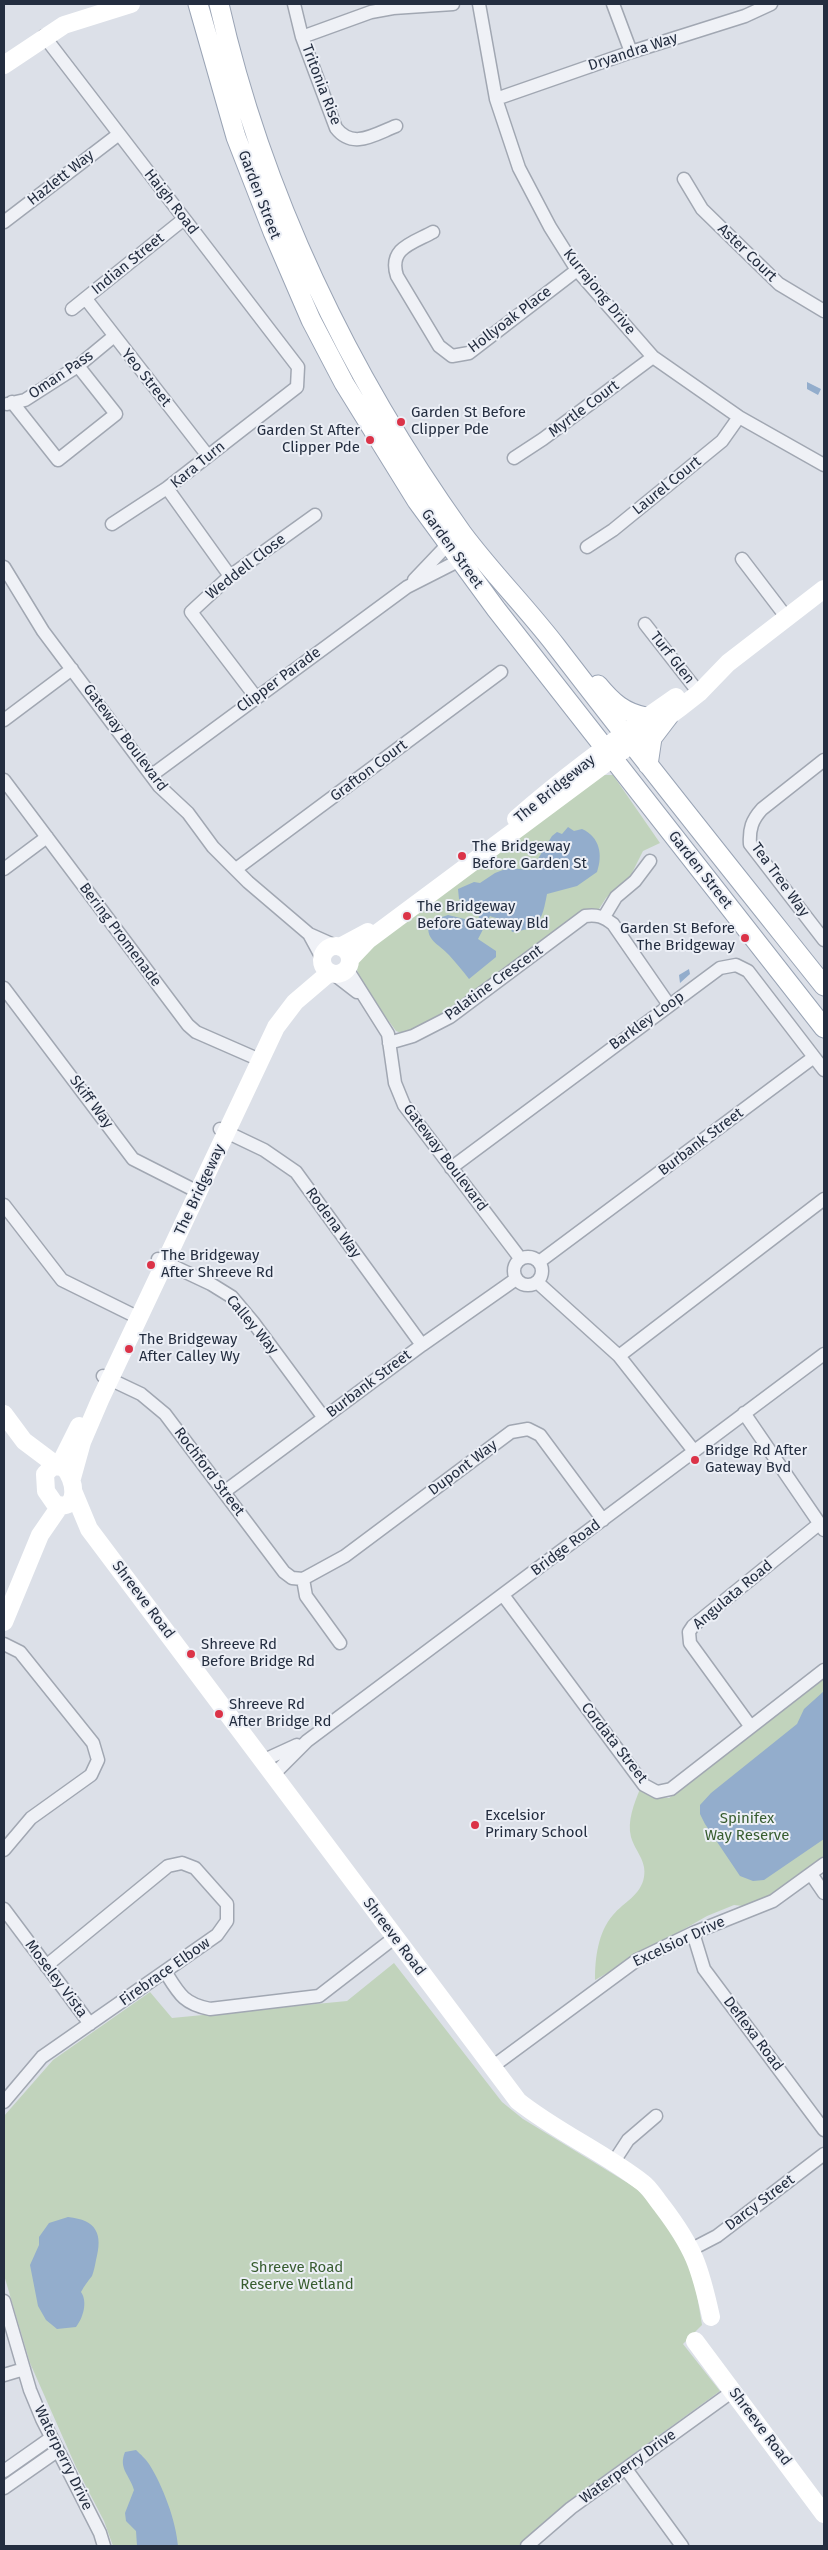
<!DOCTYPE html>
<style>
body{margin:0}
#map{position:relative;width:828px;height:2550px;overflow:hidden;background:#dce0e8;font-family:"Fira Sans",sans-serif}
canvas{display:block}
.frame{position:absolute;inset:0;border:5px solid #242e40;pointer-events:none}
</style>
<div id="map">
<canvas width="828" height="2550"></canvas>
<div class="frame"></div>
</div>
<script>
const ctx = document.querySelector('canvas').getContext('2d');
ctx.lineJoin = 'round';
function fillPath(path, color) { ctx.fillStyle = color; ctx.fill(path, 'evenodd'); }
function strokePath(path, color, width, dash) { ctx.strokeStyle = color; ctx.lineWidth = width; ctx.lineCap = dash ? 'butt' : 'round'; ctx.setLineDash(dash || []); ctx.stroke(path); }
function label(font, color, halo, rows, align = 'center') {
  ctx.font = font + ' "Fira Sans",sans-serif'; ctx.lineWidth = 4; ctx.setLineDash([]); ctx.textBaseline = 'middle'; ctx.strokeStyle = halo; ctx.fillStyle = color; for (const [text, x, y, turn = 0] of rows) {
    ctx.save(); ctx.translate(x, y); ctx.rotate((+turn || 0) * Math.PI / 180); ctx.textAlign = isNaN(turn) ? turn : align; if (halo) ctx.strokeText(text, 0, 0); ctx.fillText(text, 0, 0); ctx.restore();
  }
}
fillPath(new Path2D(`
 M599 775H613L660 843 643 851 631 875 606 898 599 909 583 912 449 1011 404 1034 396 1031 364 987 357 970 359 954Z
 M824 1679V1861L767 1900 743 1906 734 1905 707 1916 595 1980C595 1958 598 1932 613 1915 624 1902 641 1895 644 1877 647 1861 635 1851 631 1837 627 1821 634 1804 640 1789L658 1797 669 1798Z
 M394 1963 502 2102 523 2119 636 2188 654 2208 683 2249 694 2277 702 2325 683 2344 720 2391 566 2503 518 2546H113L104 2521 76 2467 30 2363 4 2275V2116L53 2060 150 1992 172 2018 347 2001Z`), '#c1d3bc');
fillPath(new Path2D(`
 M807 382 821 389 818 395 807 389Z
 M568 827 574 831 582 829C600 837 603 855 597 872L577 886 547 894C542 920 540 929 512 932 508 918 500 920 490 916L478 939 496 951V957L469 979C463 971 456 963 449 955 439 944 423 939 430 921L448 915 477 922 481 911 459 899 458 889 474 882 480 883 495 873 508 868 531 870 552 836 557 832 562 834Z
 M689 969 690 974 680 983 679 975Z
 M824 1691V1839L764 1880 753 1881 740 1876 705 1824 700 1814V1805L711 1793 797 1724 804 1709Z
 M68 2217C97 2220 103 2234 96 2260 95 2265 94 2271 92 2276 88 2281 84 2286 81 2292 88 2302 83 2318 76 2327L57 2329 46 2320 38 2306 30 2265 39 2245V2237L49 2223Z
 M136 2450C140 2454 146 2459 149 2464 163 2486 176 2521 178 2546H137L136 2531 126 2521 125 2513 134 2490C130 2475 118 2469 125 2452Z`), '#93adcc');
const street = new Path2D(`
 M294 4 302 37
 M479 4 496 99 519 168 550 227 577 270 653 357 739 417 824 465
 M613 4 631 52
 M44 36 298 367 297 387 167 488 112 524
 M496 99 631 52 745 16 771 4
 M396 126C375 134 353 150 336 128L302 37 371 12 393 8 453 4
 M684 179 702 209 779 284 824 311
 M4 222 119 134
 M433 232C413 243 388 248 397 276L439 346 452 356 469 353 577 270
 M86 299 208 456
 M72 309 184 219
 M12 402 58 460 116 414 78 366
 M7 404 25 400 78 366 113 337
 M514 458 543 439 653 357
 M167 488 230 576
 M587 547 613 530 722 441 739 417
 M742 559 787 618
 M4 567 43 631 159 786 188 813 213 847 248 882 309 934 336 946
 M414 580 454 538
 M645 624 699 693
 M255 696 191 612 230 576 315 515
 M4 720 72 669
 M824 760 762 809C752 820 749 829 750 844L824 940
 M152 775 407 587 466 557
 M4 780 188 1025 196 1032 260 1060
 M4 869 47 837
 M236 869 501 672
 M604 917 616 897 635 881 650 861
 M309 934 322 958
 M347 969 388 1034 395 1083 404 1105 520 1258
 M335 975 357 992
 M4 988 133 1159 198 1192
 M389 1043 413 1036 450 1017 585 916C597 914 604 917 613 924L669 1005
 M220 1129 264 1150 296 1172 422 1345
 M451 1168 720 968 736 965 748 971 824 1070
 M4 1205 62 1280 139 1318
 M514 1271a14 14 0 1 1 28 0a14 14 0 1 1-28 0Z
 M158 1259 211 1284 232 1297 253 1322 324 1418
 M539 1262 814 1057
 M537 1282 619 1356 694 1451
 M619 1356 824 1199
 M103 1376 141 1394 165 1414 284 1572 292 1578 303 1579
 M744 1413 824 1530
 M224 1492 422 1345 516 1279
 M303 1579 345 1556 511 1432 528 1429 540 1435 603 1520
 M303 1579 306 1596 340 1643
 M503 1595 644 1785 657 1792 671 1789 824 1670
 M4 1644 20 1652 93 1743 98 1760 91 1775 31 1818 4 1850
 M751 1727 690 1643 689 1632 693 1626 819 1524
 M262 1761 297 1745
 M273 1775 307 1741 824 1354
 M811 1874 824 1893
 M4 1909 90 2024
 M693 1933 704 1969 824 2130
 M166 1973C179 1994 184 2004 210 2009L319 1996 394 1938
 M492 2067 637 1960 693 1933 773 1901 824 1864
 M4 2102 42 2057 217 1935 227 1921V1904L195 1868 182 1863 168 1866 46 1966
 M613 2163 628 2140 656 2116
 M692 2249 717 2236 824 2154
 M4 2301 30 2390 42 2419 100 2533 104 2546
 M4 2375 24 2369
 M626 2469 682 2546
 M4 2471 51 2438
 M4 2488 57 2451
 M527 2546 571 2508 733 2391`);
const primary = new Path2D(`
 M198 4 236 137 273 232 311 320 344 383 417 501 496 609 824 1028
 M219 4C262 194 349 375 462 533 491 572 526 607 556 646 644 761 734 873 824 986
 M598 685C612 702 624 713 646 717
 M648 765 652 738 668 717`);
strokePath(street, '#a1a7b2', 15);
strokePath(primary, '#9aa4b5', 21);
strokePath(street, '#eff1f6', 12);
strokePath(new Path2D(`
 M4 65 64 25 131 4
 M516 819C566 775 621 735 676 697
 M322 960a14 14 0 1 1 28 0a14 14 0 1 1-28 0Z
 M340 947 368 932
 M350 959 368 940 681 707 699 693 728 663 824 589
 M4 1414 24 1441 56 1465
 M53 1466 63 1467C76 1478 80 1513 55 1504L46 1491 45 1474Z
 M59 1466 79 1426
 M72 1478 82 1442 100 1400 276 1027 295 1002 329 973
 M74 1493 89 1529 518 2101C557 2132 603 2152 643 2183 650 2188 656 2199 662 2206 694 2248 700 2267 711 2317
 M4 1622 40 1535 60 1506
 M695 2341 824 2514`), '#fff', 18);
strokePath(primary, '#fff', 19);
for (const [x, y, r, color] of [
 [401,422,5,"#db3348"],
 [370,440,5,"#db3348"],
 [462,856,5,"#db3348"],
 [407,916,5,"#db3348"],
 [745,938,5,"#db3348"],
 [151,1265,5,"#db3348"],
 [129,1349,5,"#db3348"],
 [695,1460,5,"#db3348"],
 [191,1654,5,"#db3348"],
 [219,1714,5,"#db3348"],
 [475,1825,5,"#db3348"]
]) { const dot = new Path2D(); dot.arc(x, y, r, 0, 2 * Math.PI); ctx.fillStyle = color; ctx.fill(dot); strokePath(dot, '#eceff6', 2); }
label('15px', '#242e40', '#eceff6', [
 ["Dryandra Way",633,52,-18],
 ["Tritonia Rise",321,85,69],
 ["Hazlett Way",61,178,-38],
 ["Garden Street",259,195,69],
 ["Haigh Road",171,202,52],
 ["Aster Court",747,253,44],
 ["Indian Street",128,264,-39],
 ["Kurrajong Drive",599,292,51],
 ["Hollyoak Place",510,320,-37],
 ["Oman Pass",61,375,-34],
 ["Yeo Street",146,378,51],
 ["Myrtle Court",584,409,-37],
 ["Kara Turn",198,465,-39],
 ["Laurel Court",667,486,-39],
 ["Garden Street",452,549,54],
 ["Weddell Close",246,567,-38],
 ["Turf Glen",672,658,52],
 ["Clipper Parade",279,680,-36],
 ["Gateway Boulevard",125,738,53],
 ["Grafton Court",369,771,-37],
 ["The Bridgeway",555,789,-39],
 ["Garden Street",700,870,52],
 ["Tea Tree Way",780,880,54],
 ["Bering Promenade",120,935,53],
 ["Palatine Crescent",494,983,-36],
 ["Barkley Loop",647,1021,-36],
 ["Skiff Way",91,1102,53],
 ["Burbank Street",701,1142,-37],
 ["Gateway Boulevard",445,1158,53],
 ["The Bridgeway",200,1190,-65],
 ["Rodena Way",333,1223,54],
 ["Calley Way",252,1325,50],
 ["Burbank Street",369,1384,-37],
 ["Dupont Way",463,1468,-37],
 ["Rochford Street",209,1472,53],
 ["Bridge Road",566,1548,-37],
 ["Angulata Road",733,1595,-40],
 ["Shreeve Road",143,1600,53],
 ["Cordata Street",614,1743,52],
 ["Shreeve Road",394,1937,53],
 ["Excelsior Drive",679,1942,-25],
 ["Firebrace Elbow",165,1972,-35],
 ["Moseley Vista",56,1979,53],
 ["Deflexa Road",753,2034,53],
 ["Darcy Street",760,2203,-37],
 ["Shreeve Road",760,2427,53],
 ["Waterperry Drive",63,2458,64],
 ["Waterperry Drive",628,2467,-36]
]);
label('15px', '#242e40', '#eceff6', [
 ["Garden St Before",411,413],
 ["Clipper Pde",411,430],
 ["Garden St After",360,431,"right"],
 ["Clipper Pde",360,448,"right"],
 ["The Bridgeway",472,847],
 ["Before Garden St",472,864],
 ["The Bridgeway",417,907],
 ["Before Gateway Bld",417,924],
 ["Garden St Before",735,929,"right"],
 ["The Bridgeway",735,946,"right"],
 ["The Bridgeway",161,1256],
 ["After Shreeve Rd",161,1273],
 ["The Bridgeway",139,1340],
 ["After Calley Wy",139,1357],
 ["Bridge Rd After",705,1451],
 ["Gateway Bvd",705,1468],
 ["Shreeve Rd",201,1645],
 ["Before Bridge Rd",201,1662],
 ["Shreeve Rd",229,1705],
 ["After Bridge Rd",229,1722],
 ["Excelsior",485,1816],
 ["Primary School",485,1833]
], 'left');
label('15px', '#385d30', '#eceff6', [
 ["Spinifex",747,1819],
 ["Way Reserve",747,1836],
 ["Shreeve Road",297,2268],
 ["Reserve Wetland",297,2285]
]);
</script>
